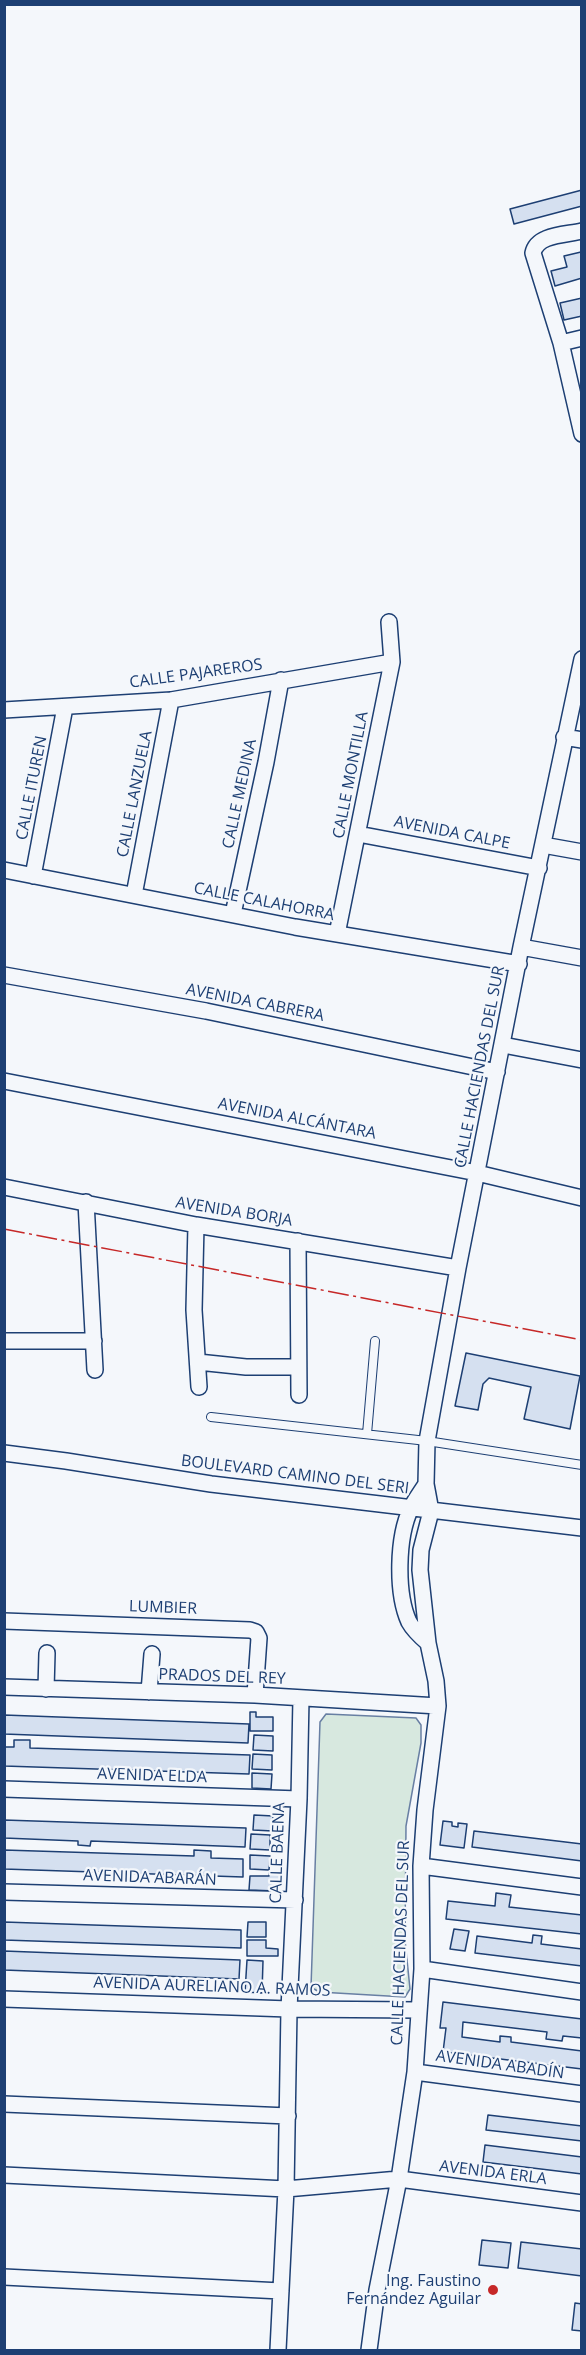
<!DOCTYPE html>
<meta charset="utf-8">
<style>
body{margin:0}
#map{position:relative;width:586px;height:2355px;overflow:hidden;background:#f4f7fb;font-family:"Open Sans",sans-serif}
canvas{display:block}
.frame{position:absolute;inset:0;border:6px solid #1d3f73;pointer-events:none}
</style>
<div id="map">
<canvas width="586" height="2355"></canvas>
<div class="frame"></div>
</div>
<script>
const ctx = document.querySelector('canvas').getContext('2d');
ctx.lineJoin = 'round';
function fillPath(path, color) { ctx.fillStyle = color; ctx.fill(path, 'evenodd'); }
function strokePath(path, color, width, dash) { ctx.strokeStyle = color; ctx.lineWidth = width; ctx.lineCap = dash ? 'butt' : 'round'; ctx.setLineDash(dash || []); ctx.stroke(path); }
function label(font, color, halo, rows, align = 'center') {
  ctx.font = font + ' "Open Sans",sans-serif'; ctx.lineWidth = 4.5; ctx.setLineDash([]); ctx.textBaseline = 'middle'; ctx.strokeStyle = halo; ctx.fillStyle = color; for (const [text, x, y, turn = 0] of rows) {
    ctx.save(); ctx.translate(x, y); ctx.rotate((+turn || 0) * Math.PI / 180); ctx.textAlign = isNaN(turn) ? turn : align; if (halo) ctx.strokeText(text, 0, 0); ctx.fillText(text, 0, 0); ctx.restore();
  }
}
const green = new Path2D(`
 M326 1714 416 1718 421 1725V1743L406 1826 405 1940 410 1989 405 1997 319 1992 311 1987 320 1722Z`);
fillPath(green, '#d7e8df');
strokePath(green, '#687fa3', 1.5);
const building = new Path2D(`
 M582 190V206L514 224 510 209Z
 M581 252 582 278 555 286 551 271 567 267 564 256Z
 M582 298V316L564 320 560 303Z
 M466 1353 580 1376 570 1429 524 1419 531 1387 489 1378 483 1384 478 1410 455 1406Z
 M250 1712H256V1717H273V1731H250Z
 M4 1715 249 1724 248 1743 4 1734Z
 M254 1735 273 1736V1751L253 1750Z
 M14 1740H30V1748L250 1755 249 1774 4 1766V1747H14Z
 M253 1754 272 1755V1770L252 1769Z
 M252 1773 272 1774 271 1789 252 1788Z
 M254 1815 273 1816V1831L253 1830Z
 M4 1820 246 1828 245 1847 91 1841 90 1846 78 1845V1841L4 1838Z
 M443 1821 452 1822V1826L458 1827V1823L467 1824 464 1848 440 1845Z
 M474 1831 582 1844V1861L472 1847Z
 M251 1834 270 1835V1850L250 1849Z
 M4 1850 194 1856V1850L211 1851V1858L243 1859V1877L4 1869Z
 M250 1855 270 1856 269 1870 250 1869Z
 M269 1873 281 1874V1882H276V1891L249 1890 250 1876H269Z
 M496 1893 511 1895 509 1907 582 1915V1934L446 1919 448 1901 495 1906Z
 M4 1922 241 1930V1948L4 1940Z
 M248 1922H266V1937H247Z
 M454 1929 469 1931 465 1951 450 1949Z
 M533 1935 542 1936 541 1944 582 1949V1966L475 1953 477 1936 532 1943Z
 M247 1940H266V1948L278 1949V1956H247Z
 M4 1951 240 1960 239 1979 4 1970Z
 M247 1960 263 1961 262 1993 245 1992Z
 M443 2002 582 2019V2038L563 2036 562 2041 546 2039 547 2032 463 2022 462 2037 500 2042V2036L511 2037V2042L582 2051V2069L443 2052 446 2028H440Z
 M488 2115 582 2126V2141L486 2130Z
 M485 2145 582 2157V2174L483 2162Z
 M482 2240 511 2243 508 2268 479 2265Z
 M521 2242 582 2249V2276L518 2268Z
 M575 2303 582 2304V2331L572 2330Z`);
fillPath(building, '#d5e0f0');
strokePath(building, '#1d3f73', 1.5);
const service = new Path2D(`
 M211 1417 427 1441 582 1465
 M367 1434 375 1341`);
const minor = new Path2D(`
 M582 231C566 235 537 234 533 253L561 343 582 434
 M561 343 582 338
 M4 710 171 700 392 662
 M564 737 582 740
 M358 834 539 868
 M543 845 582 852
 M4 870 295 927 519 964
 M33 876 65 707
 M134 895 171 700
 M233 914 266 762 281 680
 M337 934 392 662 389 622
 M521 947 582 958
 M4 975 206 1011 497 1072
 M503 1045 582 1060
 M4 1081 477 1173 582 1198
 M4 1187 196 1225 458 1268
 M86 1202 95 1370
 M196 1225 194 1310 199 1387
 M298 1241 299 1395
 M4 1341H94
 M198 1362 246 1367H298
 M4 1453 66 1461 211 1484 582 1528
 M426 1484C421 1492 415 1500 411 1508 397 1537 396 1593 409 1622 414 1631 421 1637 428 1643
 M4 1621 250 1630 256 1632 259 1638 255 1695
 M4 1687 255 1695 438 1706
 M46 1689 47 1653
 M149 1692 152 1654
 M4 1789 299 1799
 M421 1866 582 1887
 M4 1892 295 1900
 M422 1969 582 1992
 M4 1999 289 2009 418 2010
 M415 2072 582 2094
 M4 2104 288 2116
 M4 2175 286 2189 399 2179 582 2203
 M4 2277 281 2291
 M278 2350 286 2189 289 2009 299 1799 301 1698
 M369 2350 377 2290 399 2179 415 2072 422 1969 421 1866 425 1810 438 1706 436 1681 428 1643 420 1570 421 1550 431 1511 426 1484 427 1441 458 1268 521 947 582 659`);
strokePath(service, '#1d3f73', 10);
strokePath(minor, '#1d3f73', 18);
strokePath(service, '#f4f7fb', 8);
strokePath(minor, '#f4f7fb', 15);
strokePath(new Path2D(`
 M4 1229 582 1340`), '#c62828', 1.5, [21, 4.5, 3, 4.5]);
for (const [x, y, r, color] of [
 [493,2290,6,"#c62828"]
]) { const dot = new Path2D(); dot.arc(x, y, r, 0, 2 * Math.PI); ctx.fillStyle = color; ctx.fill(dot); strokePath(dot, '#f4f7fb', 2); }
label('16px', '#1d3f73', '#f4f7fb', [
 ["CALLE PAJAREROS",196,674,-8],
 ["CALLE MONTILLA",351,775,-79],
 ["CALLE ITUREN",32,788,-79],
 ["CALLE LANZUELA",135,794,-79],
 ["CALLE MEDINA",240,794,-78],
 ["AVENIDA CALPE",452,833,11],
 ["CALLE CALAHORRA",264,902,11],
 ["AVENIDA CABRERA",255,1003,11],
 ["CALLE HACIENDAS DEL SUR",480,1067,-79],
 ["AVENIDA ALCÁNTARA",297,1119,11],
 ["AVENIDA BORJA",234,1212,9],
 ["BOULEVARD CAMINO DEL SERI",295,1475,7],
 ["LUMBIER",163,1608,2],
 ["PRADOS DEL REY",222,1677,2],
 ["AVENIDA ELDA",152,1776,2],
 ["CALLE BAENA",278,1853,-88],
 ["AVENIDA ABARÁN",150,1878,2],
 ["CALLE HACIENDAS DEL SUR",401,1943,-88],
 ["AVENIDA AURELIANO A. RAMOS",212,1987,2],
 ["AVENIDA ABADÍN",500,2065,8],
 ["AVENIDA ERLA",493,2173,7]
]);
label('16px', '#1d3f73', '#f4f7fb', [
 ["Ing. Faustino",481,2281],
 ["Fernández Aguilar",481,2299]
], 'right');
</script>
